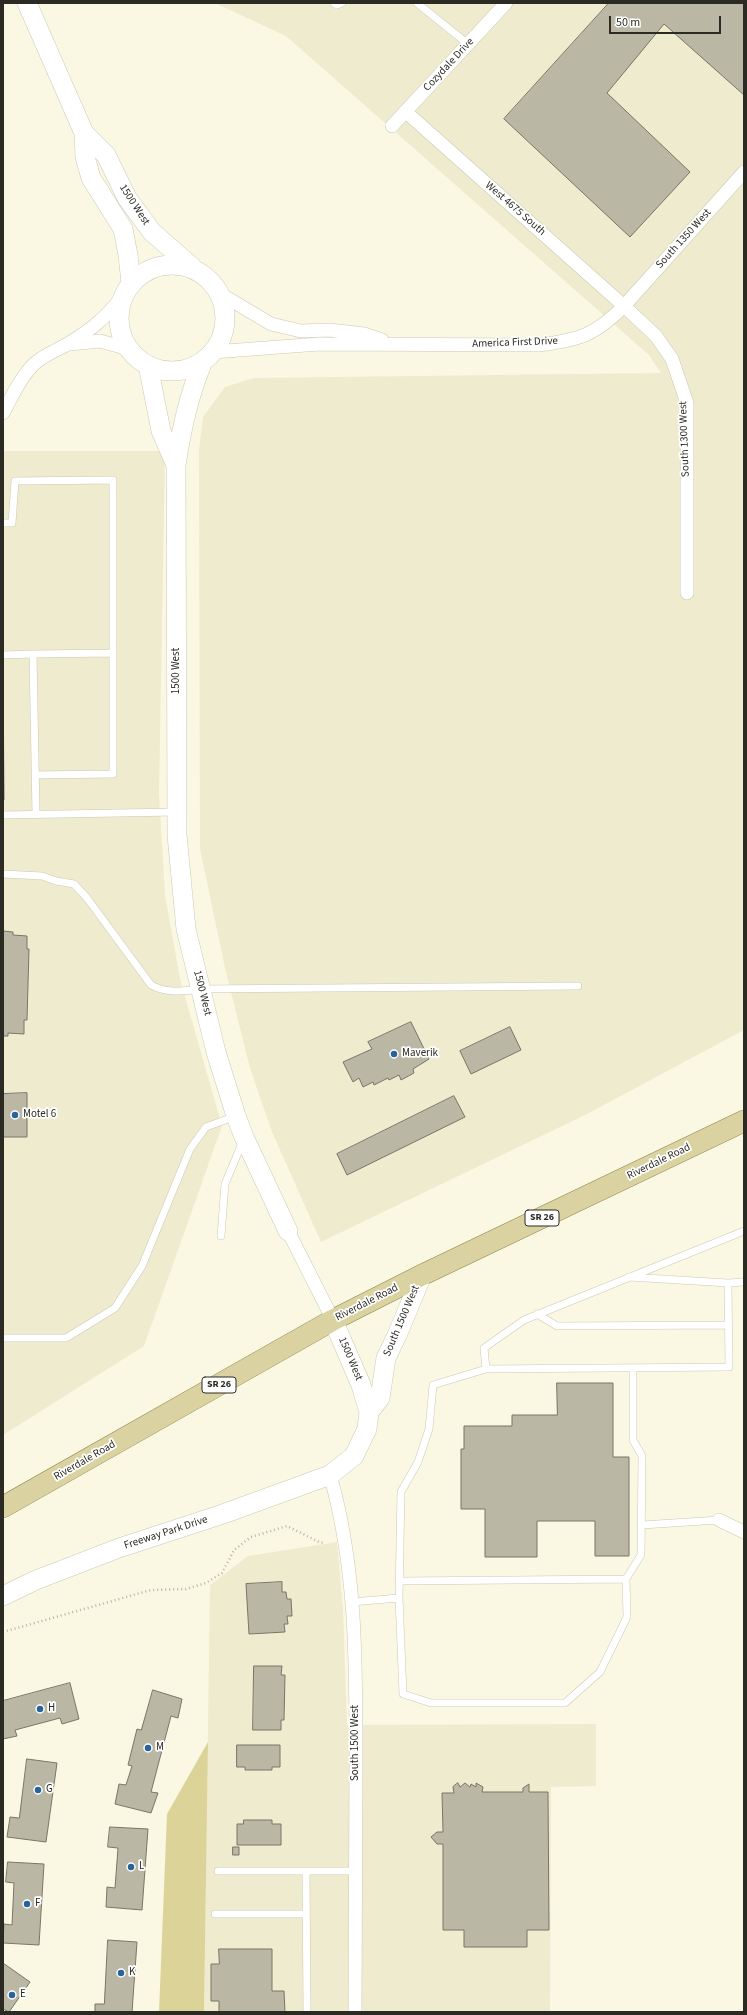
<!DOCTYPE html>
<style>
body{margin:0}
#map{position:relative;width:747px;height:2015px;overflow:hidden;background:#faf7e3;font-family:"Source Sans 3",sans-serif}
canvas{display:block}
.frame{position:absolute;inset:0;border:4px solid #2c2b23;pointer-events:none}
.scale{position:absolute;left:609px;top:16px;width:112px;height:18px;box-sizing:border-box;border:2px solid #2c2b23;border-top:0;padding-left:5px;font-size:12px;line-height:14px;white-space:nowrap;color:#2c2b23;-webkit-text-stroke:3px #fff;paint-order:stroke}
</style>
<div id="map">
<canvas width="747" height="2015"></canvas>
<div class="frame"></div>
<div class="scale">50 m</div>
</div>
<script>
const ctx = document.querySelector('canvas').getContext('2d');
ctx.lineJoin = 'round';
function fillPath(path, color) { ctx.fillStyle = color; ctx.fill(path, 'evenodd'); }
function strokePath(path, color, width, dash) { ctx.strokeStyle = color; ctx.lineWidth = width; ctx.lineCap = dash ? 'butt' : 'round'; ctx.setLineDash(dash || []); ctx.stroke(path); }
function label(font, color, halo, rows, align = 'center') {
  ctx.font = font + ' "Source Sans 3",sans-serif'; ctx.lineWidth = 3.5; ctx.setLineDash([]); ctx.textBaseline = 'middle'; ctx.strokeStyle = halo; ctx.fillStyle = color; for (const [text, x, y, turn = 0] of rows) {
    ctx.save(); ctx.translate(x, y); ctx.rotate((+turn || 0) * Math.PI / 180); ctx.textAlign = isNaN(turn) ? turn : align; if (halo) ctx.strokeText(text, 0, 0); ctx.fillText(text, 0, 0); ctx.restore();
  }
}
fillPath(new Path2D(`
 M215 3H744V1030L585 1115 321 1242 272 1132 250 1068 225 968 200 849 199 450 203 417 225 387 254 378 661 373 649 355 286 36Z
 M4 451H165L159 794 165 895 180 979 222 1126 144 1346 3 1435Z
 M337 1542 343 1610 347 1725 596 1724V1786L551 1787 550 2012H204L210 1585 248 1556Z`), '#efebcf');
fillPath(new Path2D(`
 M208 1742 204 2012H159L167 1814Z`), '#dcd399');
const building = new Path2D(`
 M609 3H744V95L664 24 607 93 690 172 630 237 504 119Z
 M3 667 4 800H3Z
 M3 931 13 932V935L27 936V949H29L27 1020H24V1034L8 1033V1036H3Z
 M411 1022 429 1059 413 1069 414 1073 401 1080 399 1075 389 1080 388 1078 374 1085 373 1082 363 1087 359 1078 353 1082 343 1062 372 1049 368 1042Z
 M510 1027 521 1050 471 1074 460 1051Z
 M27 1093V1137H3V1094Z
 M454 1096 465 1117 347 1175 337 1154Z
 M557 1383H613V1457H629V1556H595V1521H537V1557H485V1509H461V1449H464V1426H512V1415H557Z
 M282 1582V1592H286L287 1599H291L292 1616H287L288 1624H284L285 1632 249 1634 246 1584Z
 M254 1666H282L281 1675H285L284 1720H281V1730H253Z
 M70 1683 79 1719 62 1724 60 1718 15 1730 17 1736 3 1739V1701Z
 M153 1690 182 1699 178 1718 171 1716 151 1792 158 1793 151 1813 115 1804 119 1784 126 1785 132 1766 128 1765 137 1729 141 1730Z
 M237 1745H280V1767H272V1770H245V1767H237Z
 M27 1759 57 1763 46 1842 7 1837 10 1817 19 1818Z
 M458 1783 460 1787 465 1783 470 1787 471 1784 476 1787V1783L483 1787 482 1792H523V1788L529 1784V1792H548L549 1930H527V1947H464V1930H443V1844H437L431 1837 437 1832H443L442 1793H454L453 1787Z
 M244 1820H272V1824H281V1845H237V1824H243Z
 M110 1827 148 1829 142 1910 106 1907 107 1887 115 1888 118 1848 108 1847Z
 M233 1847H239V1855H233Z
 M8 1862 44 1864 39 1945 3 1943 4 1924 12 1925 14 1883 6 1882Z
 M108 1940 137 1942 132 2012H95V2004H104Z
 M219 1949H272V1991H284L285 2012H219V2001H211V1964H219Z
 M3 1963 30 1982 9 2012 3 2009Z`);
fillPath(building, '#bab8a5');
strokePath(building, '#797665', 1);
const lane = new Path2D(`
 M334 3 337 5 342 3
 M417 3 468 44
 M3 523H12L15 481 113 480V774L35 775
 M33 654 113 653
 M3 655 33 654 36 814
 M3 815 177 812
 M3 874 42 876 56 881 74 884 87 898 151 985C168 994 182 991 200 989L578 986
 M221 1236 225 1184 243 1141
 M629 1277 728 1283
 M537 1314 557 1326 729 1325
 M3 1338H66L115 1308 142 1266 190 1149 206 1127 236 1116
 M486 1369 484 1348 524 1320 744 1231
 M642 1525 719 1520
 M400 1581 626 1579
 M399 1598 403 1694 431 1703H565L600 1672 627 1617 626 1579 641 1555 642 1456 633 1440V1368
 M352 1602 399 1598 401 1492 418 1462 429 1429 433 1385 486 1369 729 1367 728 1283 744 1282
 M218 1871H356
 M306 1871 307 2012
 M215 1914H305`);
const street = new Path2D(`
 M406 112 624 306 656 336 672 359 687 403V593
 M392 126 506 3
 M219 293 271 324 301 331 330 330 364 334 382 340
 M70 344 100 341 129 349
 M213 352 319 344 539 345C580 340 595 335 624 306L744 172
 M3 413C12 396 21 377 34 364 44 355 55 351 66 345 89 331 104 320 121 298
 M288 1231 333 1320
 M330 1475C357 1569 356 1667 356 1764 356 1847 355 1929 355 2012
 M719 1520 744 1532`);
const secondary = new Path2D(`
 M27 3 84 133 106 155 127 198 152 232 192 267
 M84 133 85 157 91 178 123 229 128 255 131 283
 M119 318a53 53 0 1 1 106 0a53 53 0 1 1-106 0Z
 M203 361C188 398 182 427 176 465L177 835 186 929 216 1052 236 1116 244 1137 288 1231
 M148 365 161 431 176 465
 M369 1412 380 1398 386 1358 398 1333 422 1275
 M3 1596 36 1580 119 1548 223 1514 330 1475 354 1456 367 1429 369 1412 361 1385 333 1320`);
const primary = new Path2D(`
 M3 1507 333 1320 422 1275 744 1121`);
strokePath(lane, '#cbc9b5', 8);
strokePath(street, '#cbc9b5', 14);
strokePath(secondary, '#cbc9b5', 20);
strokePath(primary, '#8e854c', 22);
strokePath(new Path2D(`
 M3 1632 151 1590 186 1589 206 1583 222 1573 234 1550 251 1537 287 1526 319 1542 324 1543`), '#b8b5a5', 2.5, [1, 3]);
strokePath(lane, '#fff', 7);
strokePath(street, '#fff', 13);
strokePath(secondary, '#fff', 19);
strokePath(primary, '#dad3a1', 21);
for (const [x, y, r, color] of [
 [394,1054,4,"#29639b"],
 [15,1115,4,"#29639b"],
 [40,1709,4,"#29639b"],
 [148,1748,4,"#29639b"],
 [38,1790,4,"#29639b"],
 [131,1867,4,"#29639b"],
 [27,1904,4,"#29639b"],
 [121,1973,4,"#29639b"],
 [12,1995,4,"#29639b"]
]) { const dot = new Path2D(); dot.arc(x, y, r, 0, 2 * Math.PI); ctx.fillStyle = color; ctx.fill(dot); strokePath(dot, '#fff', 1.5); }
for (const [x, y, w] of [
 [542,1218,34],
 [219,1385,34]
]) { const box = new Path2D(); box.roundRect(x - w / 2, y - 8, w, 16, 3); ctx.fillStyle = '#fff'; ctx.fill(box); strokePath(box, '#2c2b23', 1); }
label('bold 10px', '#2c2b23', null, [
 ["SR 26",542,1218],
 ["SR 26",219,1385]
]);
label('11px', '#2c2b23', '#fff', [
 ["Cozydale Drive",449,65,-47],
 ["1500 West",134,205,57],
 ["West 4675 South",515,209,41],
 ["South 1350 West",684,239,-48],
 ["America First Drive",515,343,-2],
 ["South 1300 West",685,439,-92],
 ["1500 West",177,671,-90],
 ["1500 West",202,993,76],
 ["Riverdale Road",659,1162,-26],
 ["Riverdale Road",367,1303,-27],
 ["South 1500 West",402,1321,-67],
 ["1500 West",350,1359,67],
 ["Riverdale Road",85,1461,-30],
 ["Freeway Park Drive",166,1533,-18],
 ["South 1500 West",356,1743,-90]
]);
label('11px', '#2c2b23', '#fff', [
 ["Maverik",402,1054],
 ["Motel 6",23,1115],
 ["H",48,1709],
 ["M",156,1748],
 ["G",46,1790],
 ["L",139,1867],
 ["F",35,1904],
 ["K",129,1973],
 ["E",20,1995]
], 'left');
</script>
